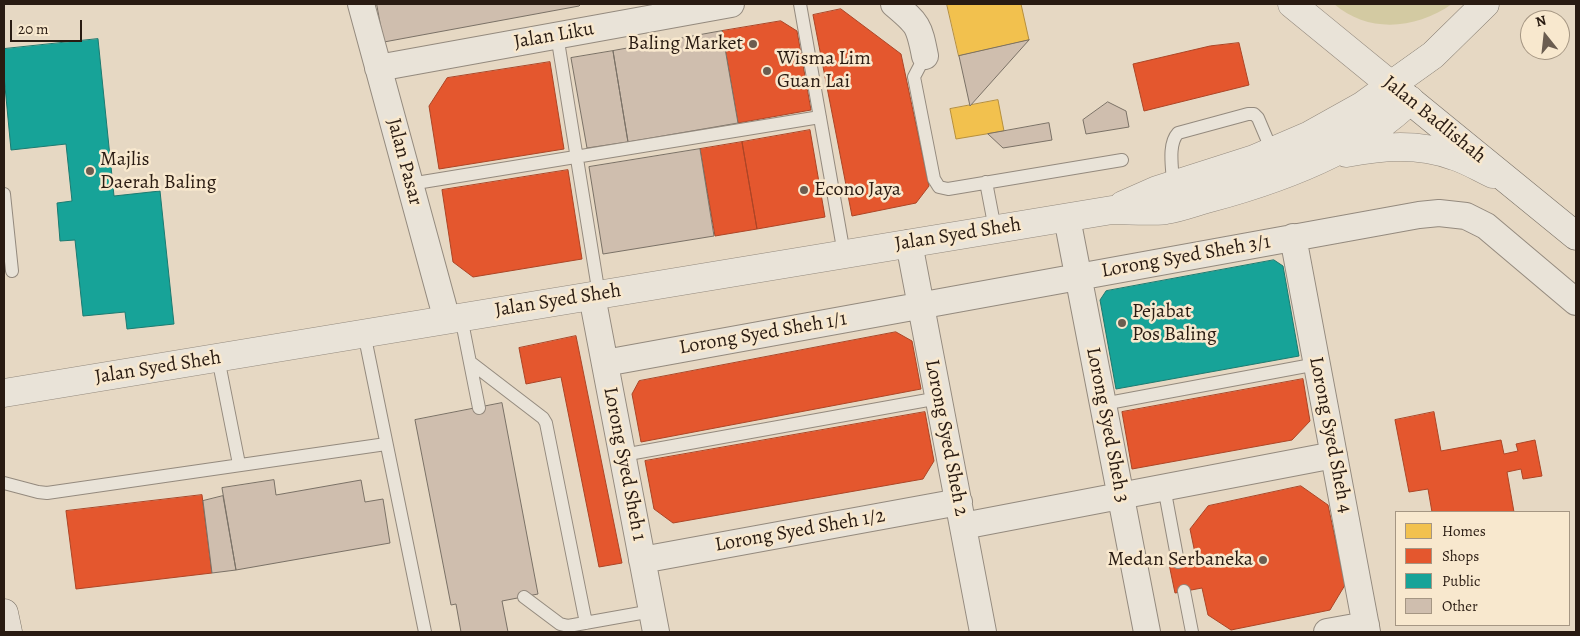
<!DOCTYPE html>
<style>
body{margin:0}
#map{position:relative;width:1580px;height:636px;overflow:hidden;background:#e6d8c3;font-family:Alegreya,serif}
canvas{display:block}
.frame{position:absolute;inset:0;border:5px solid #291b12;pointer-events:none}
.legend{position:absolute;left:1395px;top:511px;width:175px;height:115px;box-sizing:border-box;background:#f8e8ce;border:1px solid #a59683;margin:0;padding:6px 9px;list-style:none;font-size:15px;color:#291b12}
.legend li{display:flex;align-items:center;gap:10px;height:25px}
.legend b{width:25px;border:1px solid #a59683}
.north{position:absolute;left:1520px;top:10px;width:50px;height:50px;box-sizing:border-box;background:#f8e8ce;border:1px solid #a59683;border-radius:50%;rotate:344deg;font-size:14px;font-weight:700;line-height:20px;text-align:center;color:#291b12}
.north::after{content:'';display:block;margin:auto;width:18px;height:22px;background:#6b5d50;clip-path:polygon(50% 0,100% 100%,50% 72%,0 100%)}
.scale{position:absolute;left:10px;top:20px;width:72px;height:22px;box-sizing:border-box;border:2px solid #291b12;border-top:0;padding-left:6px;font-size:15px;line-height:18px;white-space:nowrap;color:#291b12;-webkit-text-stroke:4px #f8e8ce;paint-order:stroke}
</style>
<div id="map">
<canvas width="1580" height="636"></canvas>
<div class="frame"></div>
<ul class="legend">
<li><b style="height:14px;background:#f2c14e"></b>Homes</li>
<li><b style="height:14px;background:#e4572e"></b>Shops</li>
<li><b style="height:14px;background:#17a398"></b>Public</li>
<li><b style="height:14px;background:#cfbeae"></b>Other</li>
</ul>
<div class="north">N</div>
<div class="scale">20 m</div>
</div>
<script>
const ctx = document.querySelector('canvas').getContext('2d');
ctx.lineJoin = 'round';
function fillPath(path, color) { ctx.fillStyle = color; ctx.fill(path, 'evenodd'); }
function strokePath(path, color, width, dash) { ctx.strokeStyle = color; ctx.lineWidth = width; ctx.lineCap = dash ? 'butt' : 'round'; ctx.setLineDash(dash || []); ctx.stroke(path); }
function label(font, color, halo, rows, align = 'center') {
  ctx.font = font + ' Alegreya,serif'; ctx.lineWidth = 5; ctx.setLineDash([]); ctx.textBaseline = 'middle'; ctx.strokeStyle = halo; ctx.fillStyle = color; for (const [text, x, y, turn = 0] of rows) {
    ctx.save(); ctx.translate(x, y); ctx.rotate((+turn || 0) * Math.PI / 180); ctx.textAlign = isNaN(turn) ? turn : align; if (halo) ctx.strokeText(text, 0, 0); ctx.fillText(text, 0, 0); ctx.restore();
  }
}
fillPath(new Path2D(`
 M1334 4H1452C1416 29 1369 34 1334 4Z`), '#d3caa2');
const homes = new Path2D(`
 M947 4H1021L1029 40 959 56Z
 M998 100 1004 131 956 139 950 109Z`);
fillPath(homes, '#f2c14e');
strokePath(homes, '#b68f3c', 1);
const shops = new Path2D(`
 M841 9 901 54 929 186 916 203 852 216 813 15Z
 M781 21 797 31 811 110 738 123 722 31Z
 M1239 43 1249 85 1144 111 1133 64 1210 46Z
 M550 62 564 149 439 169 429 106 447 78Z
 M810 130 825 217 757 229 742 142Z
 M742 142 757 229 715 236 700 149Z
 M568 170 582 259 473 277 453 262 442 190Z
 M896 332 912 341 921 389 641 442 632 394 639 381Z
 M576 336 622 563 599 567 561 377 526 384 519 348Z
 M1303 379 1310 421 1292 440 1132 469 1122 412Z
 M925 412 934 461 923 479 673 523 654 509 645 461Z
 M1434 412 1441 451 1501 440 1504 454 1518 451 1516 444 1535 440 1542 476 1523 479 1521 469 1507 472 1514 512H1432L1428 489 1409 492 1395 420Z
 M1301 486 1328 505 1345 585 1330 610 1231 630 1208 615 1202 588 1175 593 1169 564 1196 558 1190 529 1208 506Z
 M202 495 212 573 76 589 66 511Z`);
fillPath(shops, '#e4572e');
strokePath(shops, '#ac4526', 1);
const public = new Path2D(`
 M98 39 114 196 160 191 174 324 127 329 125 312 83 316 75 240 60 241 57 203 72 201 66 144 11 150 4 76V49Z
 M1274 260 1283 266 1299 356 1116 389 1100 300 1106 291Z`);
fillPath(public, '#17a398');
strokePath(public, '#1c7a70', 1);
const building = new Path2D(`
 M377 4H581L579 6 384 42Z
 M722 31 738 123 628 142 613 51Z
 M1029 40 970 106 959 56Z
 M613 51 628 142 587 148 571 58Z
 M1108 102 1126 111 1129 127 1086 134 1083 120Z
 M1049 123 1052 140 1003 148 988 134Z
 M700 149 714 236 603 254 589 167Z
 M502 403 538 594 502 601 508 632H461L456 604 451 605 415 420Z
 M274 480 276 495 361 480 365 502 383 499 390 543 236 570 222 488Z
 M223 496 236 570 212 573 203 501Z`);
fillPath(building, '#cfbeae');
strokePath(building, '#7a7166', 1);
const service = new Path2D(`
 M800 4 844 254
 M557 35 599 295
 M925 56 914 77 934 179 939 187 948 189 1122 160
 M986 182 995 229
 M410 184 820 117
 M1173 185C1173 170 1167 145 1178 133L1248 114H1254L1258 118 1272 151
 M4 194 12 271
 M461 317 479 408
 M364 333 425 632
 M218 358 239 464
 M470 362 543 418 546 423 586 623
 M1103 404 1317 364
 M623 455 939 398
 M4 483 38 492 47 493 386 444
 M1164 487 1178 562
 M1184 591 1192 632
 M524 597 560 624 568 626 652 611`);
const minor = new Path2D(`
 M361 4 447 320
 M894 4C918 24 919 25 925 56
 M378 68 731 4
 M1067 218 1147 632
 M1293 237 1367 632
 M909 243 983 632
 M592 296 656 632
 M605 363 1419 215 1439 213 1466 216 1486 226 1576 302
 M963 526 1334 455
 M642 560 959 502
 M1327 632 1366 625`);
const tertiary = new Path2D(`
 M1346 153C1383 146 1418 143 1454 156 1467 160 1480 168 1493 174
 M1123 205 1157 190 1254 159 1310 135 1362 106 1391 85 1292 4
 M4 393 1112 210C1129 210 1148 212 1166 210 1180 208 1195 202 1210 198 1277 180 1360 150 1410 100`);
const secondary = new Path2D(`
 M1485 4 1433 55 1391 85 1576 236`);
const primary = new Path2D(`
 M4 613 8 632`);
strokePath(service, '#948a7e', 14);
strokePath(minor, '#948a7e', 28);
strokePath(tertiary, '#948a7e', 29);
strokePath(secondary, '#7a7166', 29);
strokePath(primary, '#7a7166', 29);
strokePath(service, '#e9e3d8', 12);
strokePath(minor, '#e9e3d8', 26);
strokePath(tertiary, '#e9e3d8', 28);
strokePath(secondary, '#e9e3d8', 28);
strokePath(primary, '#e6ded2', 28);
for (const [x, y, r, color] of [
 [753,44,5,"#6b5d50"],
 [767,71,5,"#6b5d50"],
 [90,171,5,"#6b5d50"],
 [804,190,5,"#6b5d50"],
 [1122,323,5,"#6b5d50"],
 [1263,560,5,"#6b5d50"]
]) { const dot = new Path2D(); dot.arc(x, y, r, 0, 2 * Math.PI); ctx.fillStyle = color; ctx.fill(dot); strokePath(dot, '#f8e8ce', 2); }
label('20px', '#291b12', '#f8e8ce', [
 ["Jalan Liku",554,36,-10],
 ["Jalan Badlishah",1434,120,39],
 ["Jalan Pasar",404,162,75],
 ["Jalan Syed Sheh",958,235,-9],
 ["Lorong Syed Sheh 3/1",1186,257,-10],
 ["Jalan Syed Sheh",558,301,-9],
 ["Lorong Syed Sheh 1/1",763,334,-10],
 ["Jalan Syed Sheh",158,368,-9],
 ["Lorong Syed Sheh 3",1107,425,79],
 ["Lorong Syed Sheh 4",1330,435,79],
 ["Lorong Syed Sheh 2",946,438,79],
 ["Lorong Syed Sheh 1",624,464,79],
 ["Lorong Syed Sheh 1/2",800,531,-10]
]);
label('20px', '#291b12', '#f8e8ce', [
 ["Baling Market",743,44,"right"],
 ["Wisma Lim",777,59],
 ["Guan Lai",777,82],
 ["Majlis",100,160],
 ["Daerah Baling",100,183],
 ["Econo Jaya",814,190],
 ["Pejabat",1132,312],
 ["Pos Baling",1132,335],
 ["Medan Serbaneka",1253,560,"right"]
], 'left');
</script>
